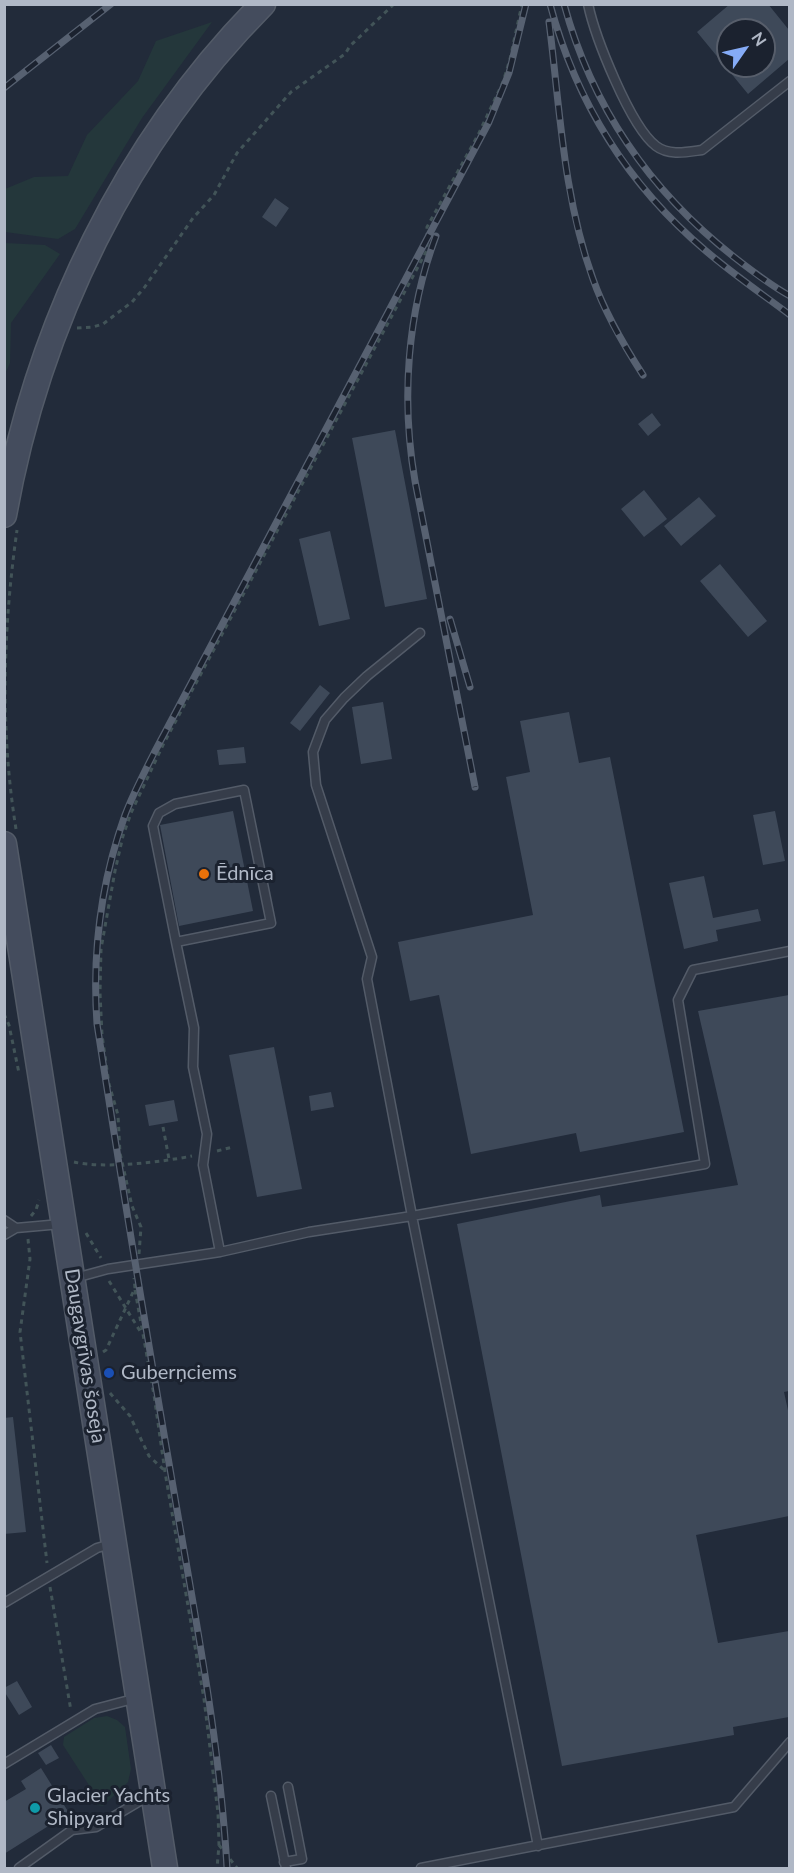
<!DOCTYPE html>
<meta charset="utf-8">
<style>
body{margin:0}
#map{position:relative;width:794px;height:1873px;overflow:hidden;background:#222b3a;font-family:Lato,sans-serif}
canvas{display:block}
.frame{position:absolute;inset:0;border:6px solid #b0b8c6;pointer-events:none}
.north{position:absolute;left:716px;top:18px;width:60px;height:60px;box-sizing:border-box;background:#1b222f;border:2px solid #575e6b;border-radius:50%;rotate:56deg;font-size:16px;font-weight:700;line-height:24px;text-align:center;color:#b0b8c6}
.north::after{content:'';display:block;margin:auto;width:21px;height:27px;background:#85abf6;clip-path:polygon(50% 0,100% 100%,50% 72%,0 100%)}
</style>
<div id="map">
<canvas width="794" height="1873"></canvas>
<div class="frame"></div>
<div class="north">N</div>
</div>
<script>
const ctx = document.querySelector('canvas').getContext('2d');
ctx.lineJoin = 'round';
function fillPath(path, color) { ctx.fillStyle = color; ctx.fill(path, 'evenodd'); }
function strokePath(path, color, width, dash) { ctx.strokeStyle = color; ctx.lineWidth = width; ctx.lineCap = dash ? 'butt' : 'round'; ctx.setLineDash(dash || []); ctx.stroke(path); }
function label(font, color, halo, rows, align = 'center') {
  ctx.font = font + ' Lato,sans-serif'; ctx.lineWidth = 6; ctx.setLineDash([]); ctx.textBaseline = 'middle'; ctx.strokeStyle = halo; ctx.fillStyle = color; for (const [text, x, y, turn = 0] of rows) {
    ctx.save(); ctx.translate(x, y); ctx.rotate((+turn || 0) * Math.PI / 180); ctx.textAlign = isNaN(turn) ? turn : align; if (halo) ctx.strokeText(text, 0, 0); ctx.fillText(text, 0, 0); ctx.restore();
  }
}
fillPath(new Path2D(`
 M212 22 142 118 75 229 58 239 5 232V189L34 177 68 176 87 135 138 81 156 41Z
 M5 243 45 245 60 254 11 323 10 363 5 374Z
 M107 1716 117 1720 125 1727 131 1769 128 1782 103 1806 96 1805 90 1800 96 1796 63 1745 64 1737 94 1718Z`), '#24373b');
fillPath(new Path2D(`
 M730 4H768L789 30V59L748 94 697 32ZM728 30H764V66H728Z
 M275 198 289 208 276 227 262 217Z
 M652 413 661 425 648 436 638 424Z
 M395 430 427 599 385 607 352 438Z
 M644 490 667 519 644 537 621 509Z
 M699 497 716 516 681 546 664 526Z
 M330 531 350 619 319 626 299 539Z
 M720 564 767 621 748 637 700 581Z
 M320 685 330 693 300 731 290 723Z
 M383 702 392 759 361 764 352 707Z
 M569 712 579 763 610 757 684 1132 580 1152 576 1133 471 1154 439 995 410 1001 398 942 533 915 506 777 530 772 520 721Z
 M244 747 246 763 219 765 217 750Z
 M233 811 253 911 179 926 160 825Z
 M775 811 785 861 763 865 753 815Z
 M704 876 713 918 758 909 761 921 716 930 718 941 684 949 669 883Z
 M789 995V1391L784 1392 789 1415V1516L696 1535 718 1643 789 1631V1717L733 1727 734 1735 562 1766 457 1224 600 1195 602 1207 738 1185 698 1011Z
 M274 1047 302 1189 257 1197 229 1055Z
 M331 1092 334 1107 311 1111 309 1096Z
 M174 1100 178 1121 149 1126 145 1105Z
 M13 1417 26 1532 4 1534V1418Z
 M17 1681 32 1707 19 1715 4 1691V1688Z
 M51 1745 59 1758 46 1765 38 1753Z
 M41 1768 69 1813 4 1854V1802L26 1789 21 1781Z`), '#3e4959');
const lane = new Path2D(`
 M588 4C595 37 630 126 656 146 669 156 687 152 702 150L790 81
 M176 942 153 826 159 813 175 804 244 790 271 923 176 942 194 1028 193 1067 207 1134 203 1165 220 1252
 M4 1220 16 1228
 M4 1235 16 1228 61 1224
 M75 1278 108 1269 220 1252 309 1232 412 1216 367 979 372 957 316 785 313 752 325 720 344 698 367 676 420 633
 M4 1603 97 1548 111 1544
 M4 1764 95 1709 137 1698
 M271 1796 286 1868
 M538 1846 412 1216 705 1164 678 1000 693 970 790 951
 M284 1862 302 1859 288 1787
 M19 1868 72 1830 96 1827 150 1795
 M421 1868 734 1807 790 1742`);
const secondary = new Path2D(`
 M4 515C38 325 126 142 263 4
 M4 844 165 1868`);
strokePath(lane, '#535b68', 11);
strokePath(secondary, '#535b68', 27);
strokePath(new Path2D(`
 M77 328 93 327 103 324 132 302 144 288 193 218 214 195 237 153 291 92 345 54 350 46 394 4
 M16 829C0 730 3 629 17 530
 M4 1014 9 1025 19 1073
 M163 1127 169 1159
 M217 1151 233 1147
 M74 1162C104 1169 162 1162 192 1156
 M31 1216 36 1210 39 1200
 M86 1233 101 1258
 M28 1239 30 1259 20 1332 47 1563
 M139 1254 141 1227 132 1206 120 1153 118 1115 109 1084 102 1035 100 993 101 949 115 871 123 836 131 813 163 745 427 250V227L478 135 503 82 510 59 522 4
 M109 1281 140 1331
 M135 1290 154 1395 165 1472 204 1699 218 1813 219 1845 217 1868
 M103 1352 106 1350 135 1288 134 1278
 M110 1393 130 1416 149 1456 164 1470
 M50 1587 71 1711
 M219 1845 237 1868`), '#425458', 3, [4.5, 4.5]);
strokePath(lane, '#363d4a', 8);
strokePath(secondary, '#444c5d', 24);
const rail = new Path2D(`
 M550 4C576 102 629 186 706 251 733 274 762 294 790 315
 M564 4C592 107 650 191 734 257 752 271 770 285 790 296
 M549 22C560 108 563 196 593 279 605 313 623 344 643 375
 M4 88 111 4
 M436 236C407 313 401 400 415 481L475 787
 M450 619 470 687
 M227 1868C220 1742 195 1617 174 1492 147 1336 121 1180 97 1024 92 953 101 882 125 815 133 794 144 773 154 753L489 122 509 73 526 4`);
strokePath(rail, '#576171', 7);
strokePath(rail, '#1b222f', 4.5, [14]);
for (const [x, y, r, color] of [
 [204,874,6,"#e8710a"],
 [109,1373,6,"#1a4fb4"],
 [35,1808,6,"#0f9aa8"]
]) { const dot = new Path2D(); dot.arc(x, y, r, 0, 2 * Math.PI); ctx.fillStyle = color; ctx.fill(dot); strokePath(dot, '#1b222f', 2); }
label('20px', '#b0b8c6', '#1b222f', [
 ["Ēdnīca",216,874],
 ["Guberņciems",121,1373],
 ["Glacier Yachts",47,1796],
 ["Shipyard",47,1819]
], 'left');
label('20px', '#b0b8c6', '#1b222f', [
 ["Daugavgrīvas šoseja",85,1356,81]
]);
</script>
